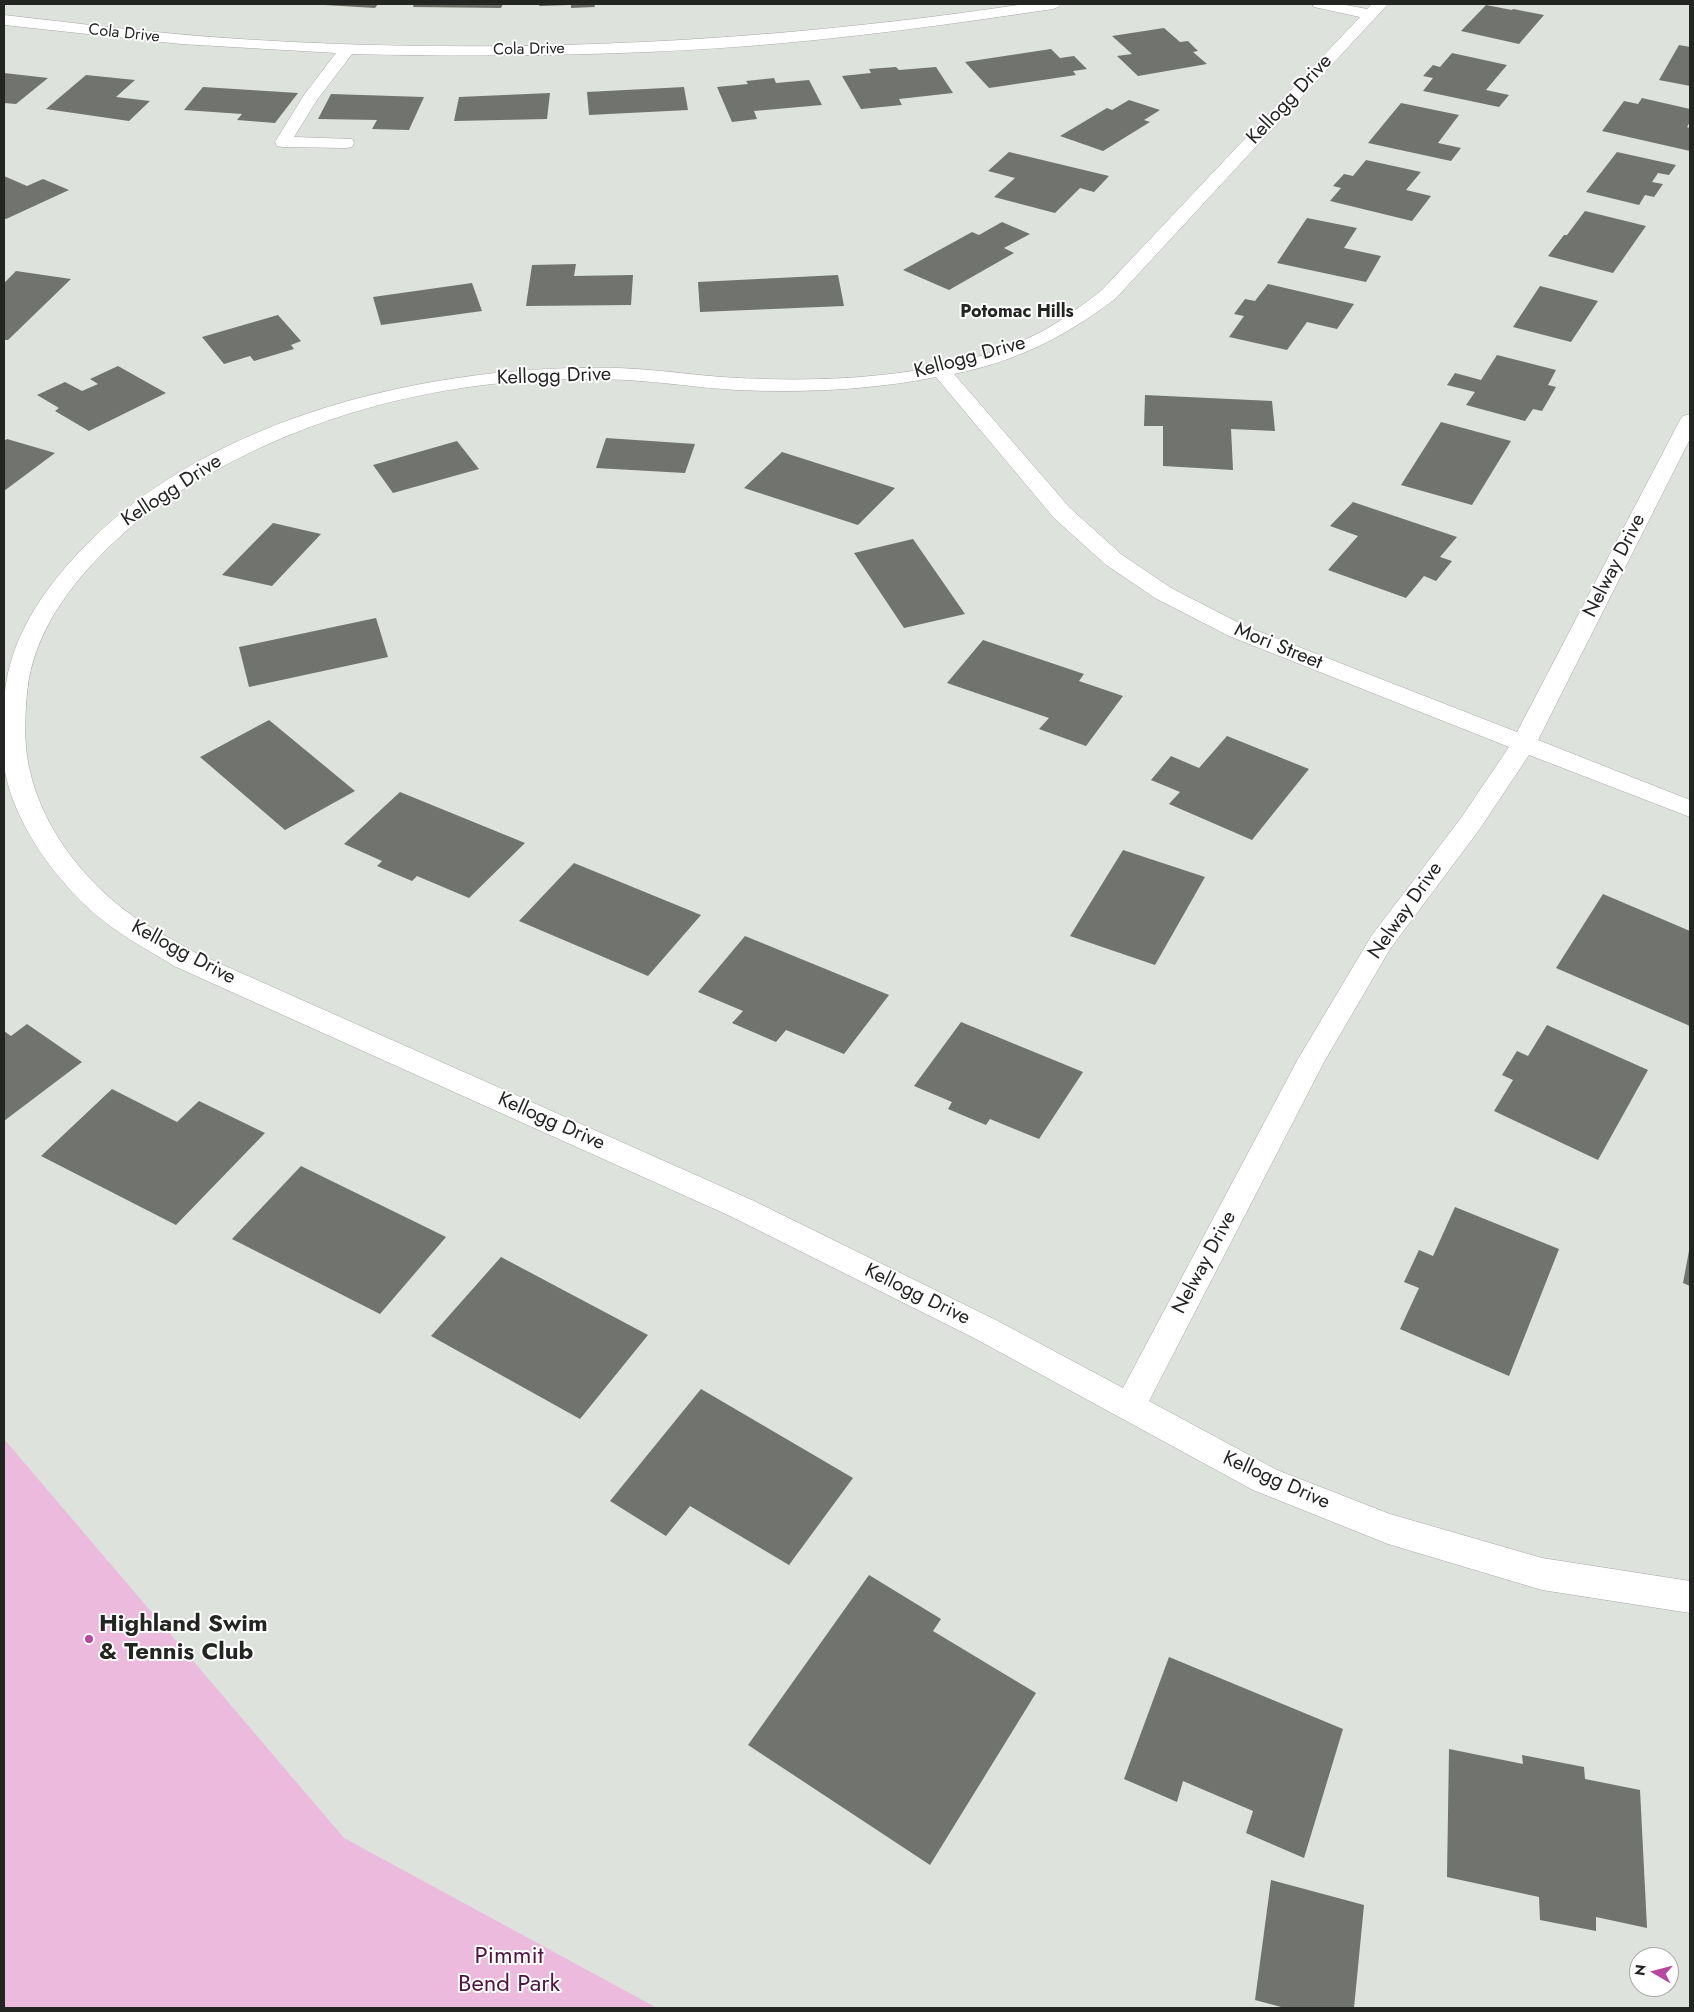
<!DOCTYPE html>
<style>
body{margin:0}
#map{position:relative;width:1694px;height:2012px;overflow:hidden;background:#dde2dc;font-family:Jost,sans-serif}
canvas{display:block}
.frame{position:absolute;inset:0;border:5px solid #232523;pointer-events:none}
.north{position:absolute;left:1629px;top:1947px;width:50px;height:50px;box-sizing:border-box;background:#fff;border:1px solid #a7a8a7;border-radius:50%;rotate:278deg;font-size:14px;font-weight:700;line-height:20px;text-align:center;color:#232523}
.north::after{content:'';display:block;margin:auto;width:18px;height:22px;background:#b946a0;clip-path:polygon(50% 0,100% 100%,50% 72%,0 100%)}
</style>
<div id="map">
<canvas width="1694" height="2012"></canvas>
<div class="frame"></div>
<div class="north">N</div>
</div>
<script>
const ctx = document.querySelector('canvas').getContext('2d');
ctx.lineJoin = 'round';
function fillPath(path, color) { ctx.fillStyle = color; ctx.fill(path, 'evenodd'); }
function strokePath(path, color, width, dash) { ctx.strokeStyle = color; ctx.lineWidth = width; ctx.lineCap = dash ? 'butt' : 'round'; ctx.setLineDash(dash || []); ctx.stroke(path); }
function label(font, color, halo, rows, align = 'center') {
  ctx.font = font + ' Jost,sans-serif'; ctx.lineWidth = 4; ctx.setLineDash([]); ctx.textBaseline = 'middle'; ctx.strokeStyle = halo; ctx.fillStyle = color; for (const [text, x, y, turn = 0] of rows) {
    ctx.save(); ctx.translate(x, y); ctx.rotate((+turn || 0) * Math.PI / 180); ctx.textAlign = isNaN(turn) ? turn : align; if (halo) ctx.strokeText(text, 0, 0); ctx.fillText(text, 0, 0); ctx.restore();
  }
}
fillPath(new Path2D(`
 M4 1439 344 1838 657 2008H4Z`), '#ebbadc');
fillPath(new Path2D(`
 M325 4H378L375 8 325 5Z
 M414 4H503L501 8 413 7Z
 M540 4H569V5L539 6Z
 M571 4H594L595 7 571 8Z
 M1486 5 1512 10 1513 9 1544 15 1519 44 1461 31Z
 M1164 28 1180 42 1188 41 1198 51 1193 52 1207 64 1138 76 1117 56 1132 54 1112 36Z
 M1679 45 1690 47V86L1659 80Z
 M1051 49 1060 58 1074 56 1087 69 1073 71 1076 75 989 88 965 62Z
 M1452 53 1507 65 1486 90 1509 95 1499 107 1423 91 1433 78 1423 76 1433 65 1440 67Z
 M896 67 899 70 936 67 953 93 899 99 902 105 861 109 842 76 871 73 869 69Z
 M4 73 48 78 16 104 4 103Z
 M86 75 135 80 116 97 150 101 129 121 46 109Z
 M774 78 776 83 809 80 822 105 754 111 757 119 732 122 717 87 748 84 746 81Z
 M203 87 298 93 275 123 237 120 242 114 184 110Z
 M684 87 688 110 589 115 587 92Z
 M550 93 547 119 454 121 459 97Z
 M331 94 424 97 409 130 372 129 377 120 318 119Z
 M1642 98 1690 109V122L1687 127 1690 128V151L1602 131 1624 101 1638 104Z
 M1129 100 1160 110 1144 120 1150 122 1103 151 1060 136 1107 108 1112 110Z
 M1401 103 1459 115 1438 143 1461 148 1451 161 1368 143Z
 M1009 152 1109 176 1094 192 1080 188 1055 213 994 197 1015 178 988 171Z
 M1617 152 1676 165 1669 175 1658 173 1652 182 1663 184 1654 197 1645 195 1639 205 1586 192Z
 M1366 160 1421 172 1406 190 1431 196 1412 221 1330 201 1341 188 1333 186 1344 174 1353 176Z
 M4 176 27 186 43 179 69 190 6 219 4 218Z
 M1585 211 1646 226 1613 273 1548 256 1564 235H1567Z
 M1307 218 1357 228 1344 248 1381 256 1366 282 1277 263Z
 M1002 222 1030 234 1004 248 1014 253 949 290 903 270 972 232 979 235Z
 M576 264 574 276 633 275 631 305 526 306 532 265Z
 M16 271 71 279 8 340H4V283Z
 M838 275 844 306 700 312 698 282Z
 M472 283 482 311 381 325 373 297Z
 M1268 284 1354 304 1337 329 1307 322 1287 350 1229 337 1244 316 1234 314 1245 299 1255 301Z
 M1540 286 1598 301 1571 342 1513 327Z
 M278 315 301 341 291 345 294 349 254 361 250 356 224 364 202 337Z
 M1497 355 1556 370 1548 385 1556 387 1542 411 1533 409 1525 421 1466 405 1475 392 1447 385 1455 373 1481 380Z
 M118 366 166 393 89 431 55 411 59 408 37 395 65 382 82 391 98 384 90 379Z
 M1145 395 1272 401 1275 431 1231 429 1233 470 1163 466V426H1144Z
 M1441 422 1511 441 1472 505 1401 485Z
 M606 438 695 444 685 473 596 468Z
 M7 439 55 453 4 491V441Z
 M457 441 479 469 393 493 373 465Z
 M782 452 895 488 858 525 744 488Z
 M1353 502 1457 537 1440 557 1452 561 1436 581 1424 576 1406 598 1328 570 1358 536 1330 526Z
 M273 523 321 534 272 586 222 575Z
 M913 539 965 614 904 628 854 553Z
 M376 618 388 657 249 687 239 647Z
 M983 640 1084 674 1079 681 1123 696 1086 746 1039 729 1049 718 947 683Z
 M269 720 355 791 285 830 200 757Z
 M1227 736 1309 769 1252 840 1169 804 1180 792 1151 780 1171 756 1199 768Z
 M400 792 525 843 469 898 417 876 412 881 377 866 382 861 344 844Z
 M1123 850 1205 877 1155 965 1070 936Z
 M574 863 701 915 648 976 519 921Z
 M1603 894 1690 931V1026L1556 968Z
 M745 936 889 995 844 1054 786 1030 776 1042 732 1023 743 1011 698 992Z
 M961 1022 1083 1072 1039 1139 990 1119 986 1125 948 1109 952 1102 914 1086Z
 M27 1024 82 1062 4 1121V1031L11 1036Z
 M1547 1025 1648 1070 1598 1160 1494 1111 1513 1080 1502 1075 1517 1051 1528 1056Z
 M112 1089 177 1122 199 1101 265 1133 176 1225 41 1156Z
 M301 1166 446 1237 380 1314 232 1239Z
 M1455 1207 1559 1249 1509 1376 1400 1329 1419 1288 1404 1282 1419 1250 1433 1256Z
 M1689 1251H1690V1286L1683 1283Z
 M501 1257 648 1335 580 1419 431 1336Z
 M701 1389 853 1478 789 1565 690 1506 666 1536 610 1501Z
 M869 1575 941 1619 933 1631 1036 1693 930 1865 748 1745Z
 M1169 1657 1343 1729 1304 1858 1246 1833 1253 1811 1183 1781 1177 1802 1124 1779Z
 M1449 1749 1523 1764 1522 1755 1584 1767 1585 1779 1640 1790 1647 1928 1596 1917V1931L1540 1920 1539 1897 1447 1877Z
 M1271 1880 1364 1905 1354 2008H1285L1255 2000Z`), '#70736e');
const minor = new Path2D(`
 M1025 4H1061L1058 7 1053 9C952 24 851 38 749 46 617 56 485 57 352 54L317 100 294 137 352 139 354 143 352 147 346 148 283 147 277 146 275 142 304 95 336 53 181 44 4 25V15C82 24 161 34 240 39 502 56 765 43 1025 4Z
 M1312 4H1341L1367 9 1372 4H1388L1116 298C1065 337 1017 361 954 374L1070 508 1121 554 1171 588 1245 626 1517 732 1680 420 1683 416 1690 414V439L1538 740 1690 800V817L1529 755 1479 830 1390 949 1324 1062 1149 1401 1277 1470 1390 1514 1542 1558 1690 1581V1613L1542 1590 1388 1544 1253 1490 974 1338 730 1216 174 966C154 953 132 942 113 928 64 893 12 825 4 765 1 747 4 727 4 709 4 643 44 587 89 542 220 412 438 364 617 368 657 369 697 376 737 378 834 383 955 377 1043 331 1064 319 1083 305 1102 290L1360 17 1314 7ZM936 377 1054 518 1105 564 1155 598 1229 636 1509 747 1461 818 1372 935 1298 1059 1123 1388 996 1320 752 1200 194 952C174 940 153 930 134 917 83 881 39 824 28 762 24 739 25 716 27 693 33 628 78 574 125 532 154 506 187 486 222 467 345 400 487 373 627 380 664 382 700 388 737 390 803 393 871 390 936 377Z`);
strokePath(minor, '#a5a9a4', 1);
fillPath(minor, '#fff');
for (const [x, y, r, color] of [
 [89,1639,5,"#b946a0"]
]) { const dot = new Path2D(); dot.arc(x, y, r, 0, 2 * Math.PI); ctx.fillStyle = color; ctx.fill(dot); strokePath(dot, '#fff', 2); }
label('16px', '#232523', '#fff', [
 ["Cola Drive",124,34,6],
 ["Cola Drive",529,50,-1]
]);
label('bold 18px', '#232523', '#fff', [
 ["Potomac Hills",1017,313]
]);
label('20px', '#232523', '#fff', [
 ["Kellogg Drive",1290,100,-47],
 ["Kellogg Drive",970,358,-15],
 ["Kellogg Drive",554,377,-2],
 ["Kellogg Drive",172,491,-33],
 ["Nelway Drive",1615,566,-63],
 ["Mori Street",1278,647,22],
 ["Nelway Drive",1406,911,-55],
 ["Kellogg Drive",183,953,28],
 ["Kellogg Drive",551,1122,24],
 ["Nelway Drive",1205,1263,-62],
 ["Kellogg Drive",917,1295,26],
 ["Kellogg Drive",1276,1481,24]
]);
label('bold 24px', '#232523', '#fff', [
 ["Highland Swim",99,1625],
 ["& Tennis Club",99,1653]
], 'left');
label('24px', '#501443', '#fff', [
 ["Pimmit",509,1957],
 ["Bend Park",509,1985]
]);
</script>
